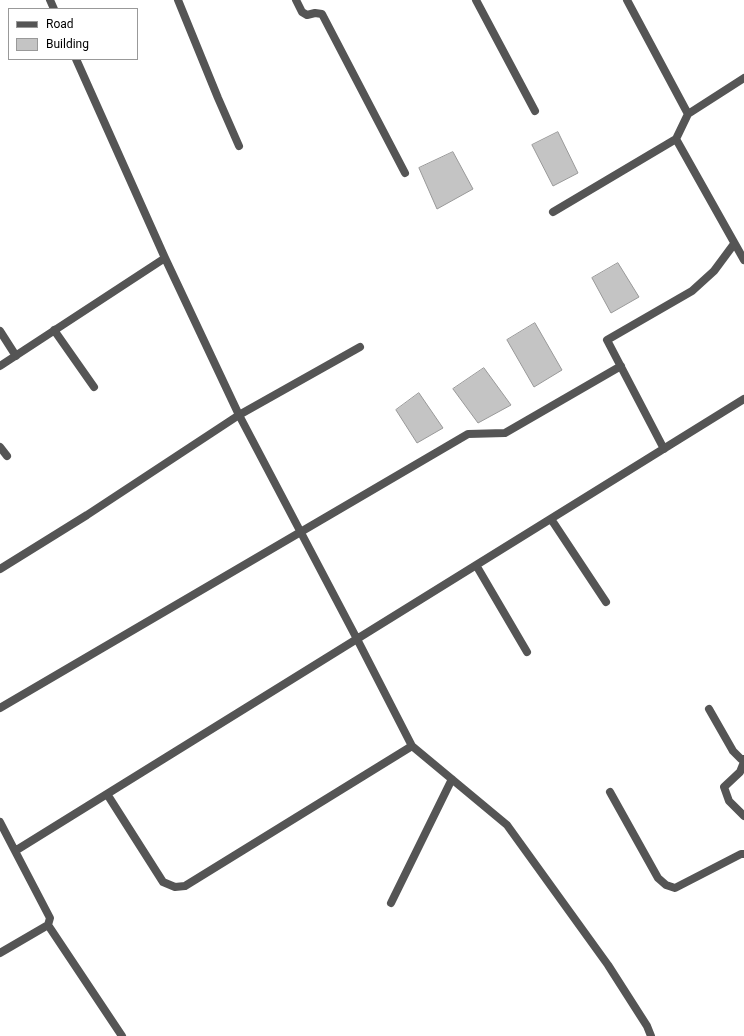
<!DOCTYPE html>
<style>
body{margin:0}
#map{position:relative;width:744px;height:1036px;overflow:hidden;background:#fff;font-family:Roboto,sans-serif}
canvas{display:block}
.legend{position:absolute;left:8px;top:8px;width:130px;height:52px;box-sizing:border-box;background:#fff;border:1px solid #999;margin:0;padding:5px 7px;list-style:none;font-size:12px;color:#000}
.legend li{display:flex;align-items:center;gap:8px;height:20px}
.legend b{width:20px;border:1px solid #999}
</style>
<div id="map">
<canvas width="744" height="1036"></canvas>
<ul class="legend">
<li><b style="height:5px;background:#555"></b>Road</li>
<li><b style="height:11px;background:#c4c4c4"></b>Building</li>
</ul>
</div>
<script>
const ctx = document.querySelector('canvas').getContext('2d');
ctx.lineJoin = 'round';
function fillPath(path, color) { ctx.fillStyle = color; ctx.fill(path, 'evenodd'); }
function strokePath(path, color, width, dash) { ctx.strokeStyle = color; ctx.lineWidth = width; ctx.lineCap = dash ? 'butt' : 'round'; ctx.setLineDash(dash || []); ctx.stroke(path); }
const building = new Path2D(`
 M558 132 578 173 553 186 532 145Z
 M453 152 473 189 437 209 419 168Z
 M618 263 639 297 611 313 592 278Z
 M535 323 562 370 534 387 507 340Z
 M484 368 511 405 478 423 453 389Z
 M419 393 443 428 417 443 396 410Z`);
fillPath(building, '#c4c4c4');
strokePath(building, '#999', 1);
strokePath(new Path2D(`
 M50 0 54 9
 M178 0 218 98 239 146
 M296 0 302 12 307 15 315 13 322 14 405 173
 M476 0 535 111
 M627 0 688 114 676 139 744 260
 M76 59 165 258 239 415 357 639 412 746 507 825 608 965 647 1026 651 1036
 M688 114 744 78
 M553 212 676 139
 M54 330 94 387
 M0 331 16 356
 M0 366 165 258
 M0 447 7 456
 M664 449 607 340 692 291 714 271 734 244
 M551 519 606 602
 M476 565 527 652
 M0 569 87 515 239 415 360 347
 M0 708 468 434 505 433 621 366
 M709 709 733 751 741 759H744
 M744 762 740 772 724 787 729 801 744 816
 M610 792 658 878 666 885 675 888 741 854H744
 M107 794 163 882 175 887 185 886 412 746
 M0 822 15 851
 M391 903 452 779
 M0 953 48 925
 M122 1036 48 925 50 918 15 851 744 399`), '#555', 8);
</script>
